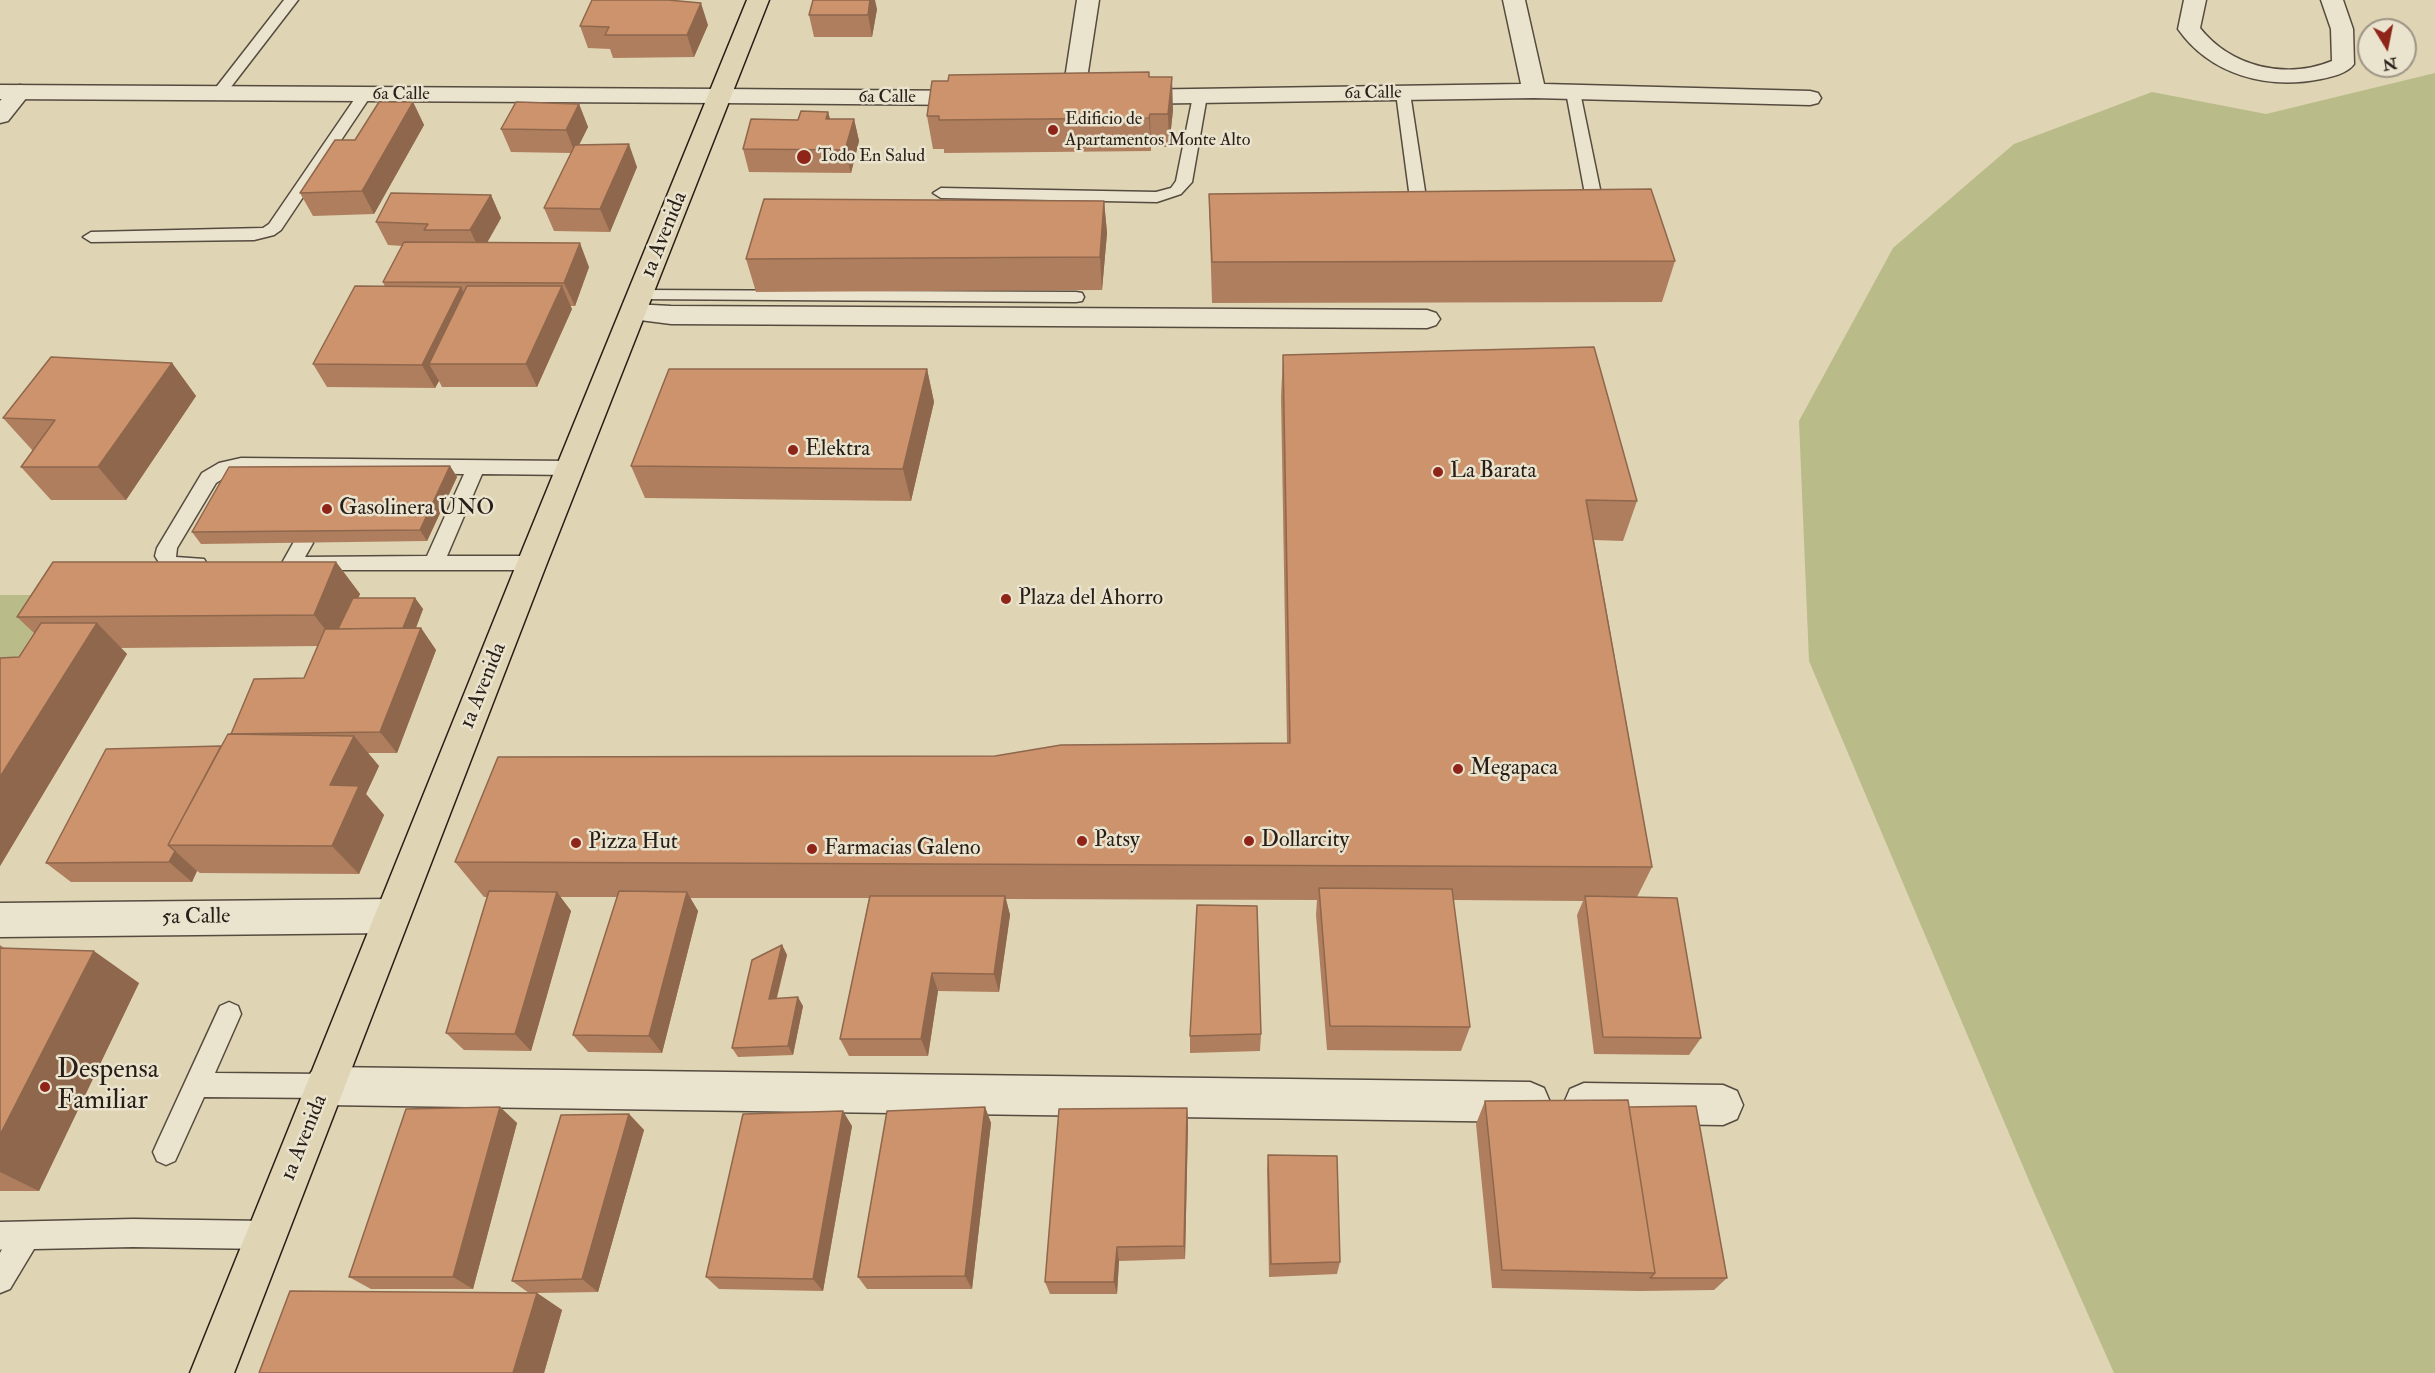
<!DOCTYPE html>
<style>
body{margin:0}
#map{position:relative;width:2435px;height:1373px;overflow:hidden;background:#dfd4b3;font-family:"IM FELL Double Pica",serif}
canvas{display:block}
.north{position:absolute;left:2357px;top:18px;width:60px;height:60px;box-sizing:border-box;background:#eae3ce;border:2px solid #9d9485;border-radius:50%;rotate:170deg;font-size:16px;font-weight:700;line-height:24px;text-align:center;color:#291d18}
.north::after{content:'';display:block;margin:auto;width:21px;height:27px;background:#8f2418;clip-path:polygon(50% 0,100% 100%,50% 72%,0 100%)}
</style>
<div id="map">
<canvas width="2435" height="1373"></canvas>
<div class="north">N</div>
</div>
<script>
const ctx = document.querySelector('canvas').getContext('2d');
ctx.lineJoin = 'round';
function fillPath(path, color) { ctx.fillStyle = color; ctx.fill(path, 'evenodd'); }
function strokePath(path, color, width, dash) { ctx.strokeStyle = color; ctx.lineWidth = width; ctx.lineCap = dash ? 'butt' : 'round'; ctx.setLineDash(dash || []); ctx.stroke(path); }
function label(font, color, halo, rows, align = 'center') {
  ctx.font = font + ' "IM FELL Double Pica",serif'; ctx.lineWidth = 5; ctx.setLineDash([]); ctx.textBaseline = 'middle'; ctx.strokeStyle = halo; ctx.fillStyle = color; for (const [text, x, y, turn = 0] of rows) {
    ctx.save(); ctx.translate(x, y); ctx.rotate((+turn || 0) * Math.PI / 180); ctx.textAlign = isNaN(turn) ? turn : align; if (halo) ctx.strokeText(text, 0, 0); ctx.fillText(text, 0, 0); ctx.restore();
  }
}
fillPath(new Path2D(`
 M2435 73V1373H2114L2036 1197 1809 661 1799 421 1893 248 2014 144 2152 92 2266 114Z
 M0 595H57L0 685Z`), '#b9bb88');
const service = new Path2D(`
 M284 0H298L224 96H214L212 93 214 90Z
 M1573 88 1580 92 1601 194 1593 199 1585 194 1566 92Z
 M1403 89 1410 93 1425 191 1417 196 1409 191 1396 93Z
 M365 90 372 94 281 230 274 235 254 240 91 242 83 237 91 232 263 228 269 224 360 91Z
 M1200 92 1207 96 1192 182 1181 194 1157 202 941 198 933 193 941 188 1156 192 1171 188 1176 181 1193 96Z
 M641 290 1076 292 1082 293 1084 297 1082 301 1076 302 635 299 633 295 635 291Z
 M241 458 571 461 578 463 580 468 578 473 571 475 482 474 447 556H532L539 558 542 563 539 568 532 570H309L300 565 292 570 285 568 282 563 296 538 303 536 310 538 313 543 305 557 427 556 464 474 241 472 231 474 216 483 177 548 176 557 204 559 207 564 204 569 197 571 163 569 155 556 157 548 202 473 219 463Z
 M229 1002 238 1006 241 1014 215 1073 325 1074 334 1077 338 1086 334 1095 325 1098 204 1097 175 1161 166 1165 157 1161 153 1152 157 1143 220 1006Z
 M133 1219 266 1221 276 1225 280 1235 276 1245 266 1249 133 1247 34 1249 10 1289 0 1293V1253L2 1249 0 1250V1222Z`);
const minor = new Path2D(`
 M1077 0H1099L1084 98 1081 103 1073 105 1065 103 1062 98Z
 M1503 0H1525L1544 84 1810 91 1818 93 1821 98 1818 103 1810 105 1534 98 1127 104 1119 102 1116 97 1119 92 1127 90 1521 84Z
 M2184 0H2206L2200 28C2231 67 2286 80 2332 61L2331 29 2321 0H2343L2353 29 2354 64C2348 73 2332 77 2321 79 2268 90 2210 75 2178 29Z
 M20 85 28 87 31 92 8 121 0 123V101L12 87Z
 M721 89 974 91 982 93 985 98 982 103 974 105 721 103 713 101 710 96 713 91Z
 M633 304 671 306 1427 310 1436 313 1440 319 1436 325 1427 328 671 324 624 318 620 312 624 306Z
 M392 899 405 904 410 916 405 928 392 933 0 937V903Z
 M325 1067 1530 1082 1544 1088 1550 1102 1544 1116 1530 1122 325 1105 311 1100 305 1086 311 1072Z
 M1584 1083 1723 1085 1737 1091 1743 1105 1737 1119 1723 1125 1584 1123 1570 1117 1564 1103 1570 1089Z`);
const tertiary = new Path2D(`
 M0 85 721 89 729 91 732 96 729 101 721 103 0 99Z`);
const primary = new Path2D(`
 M747 0H769L547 563 234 1373H190L517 563Z`);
strokePath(service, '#564b3f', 3);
strokePath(minor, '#564b3f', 3);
strokePath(tertiary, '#564b3f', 3);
strokePath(primary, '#291d18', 3);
fillPath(service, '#eae3ce');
fillPath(minor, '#eae3ce');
fillPath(tertiary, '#eae3ce');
fillPath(primary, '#dfd4b3');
fillPath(new Path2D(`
 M877 9 872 37H814L809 15Z
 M708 25 694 57 613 58 610 49 588 48 580 26Z
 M1149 77 1173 110 1169 147H1151V151L944 153V149H933L927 116Z
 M413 102 424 125 374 214 313 216 300 193 355 140Z
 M579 104 588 127 579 145 637 167 610 232 554 231 544 208 571 153 511 152 501 129Z
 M828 112 830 119H854L859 141 851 173 749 172 743 149 798 120Z
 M1209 194 1675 261 1662 302 1212 303 1210 235Z
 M491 195 501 218 487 243 589 267 575 306H570L572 309 537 387H442L439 381 435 388 327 387 313 364 385 287 383 282 403 246 388 245 376 222Z
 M1104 201 1107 233 1102 290 756 292 746 259Z
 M1283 355 1637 501 1623 541 1594 540 1652 867 1637 897 1701 1038 1689 1055 1594 1054 1577 915 1583 901 1453 900 1470 1027 1461 1051 1327 1050 1316 915 1317 900 1006 899 1010 915 999 992 938 991 928 1056H849L840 1039 869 898H690L698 911 662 1053 588 1052 573 1035 617 897H560L571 911 531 1051 464 1050 446 1033 487 897H484L455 862 995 756 1287 743 1281 397Z
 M172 363 196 396 126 500H51L21 467 33 451 3 418Z
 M927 369 934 402 911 501 645 498 631 466Z
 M450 466 457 477 427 541 201 544 192 532Z
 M336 562 360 594 358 598H415L423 609 416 628H421L436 650 397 753H368L379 766 366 794 384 815 359 874 200 873 197 871 192 882H71L46 863 221 746 232 734 304 678 318 646 121 648 127 654 0 866V658L19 657 34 633 17 617Z
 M0 945 3 947 2 948 139 983 39 1191H0Z
 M782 945 787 955 777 998 803 1006 793 1055 738 1057 732 1048Z
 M1261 1034 1260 1051 1190 1053V1036Z
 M1485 1101 1629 1107 1727 1278 1714 1290 1639 1291 1492 1288 1476 1124Z
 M500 1107 517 1123 473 1289H371L349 1277Z
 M985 1107 991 1123 972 1289H867L858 1277Z
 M1187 1108 1188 1124 1185 1259 1119 1261 1117 1294H1050L1045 1282Z
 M629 1114 644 1130 598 1292 537 1293 562 1310 544 1373H259L529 1293 512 1281Z
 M852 1126 823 1291 719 1289 706 1277Z
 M1268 1155 1340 1262 1337 1274 1269 1277 1267 1170Z`), '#af7e5e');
fillPath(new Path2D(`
 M870 0H875L877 9 872 37 868 15Z
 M701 3 708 25 694 57 687 35Z
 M1172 77 1173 110 1169 147 1168 114Z
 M413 102 424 125 374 214 362 191Z
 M579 104 588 127 575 153 566 130Z
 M828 112 834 134 826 119Z
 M1150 114 1151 147V151L1149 118Z
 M854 119 859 141 851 173 845 150Z
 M629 144 637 167 610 232 600 209Z
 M491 195 501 218 481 253 470 230Z
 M1104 201 1107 233 1102 290 1100 257Z
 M580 243 589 267 575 306 564 283Z
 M562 286 572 309 537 387 526 364Z
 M461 287 473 310 429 364 439 381 435 388 422 365Z
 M172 363 196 396 126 500 98 467Z
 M927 369 934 402 911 501 903 469Z
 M450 466 457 477 427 541 420 530Z
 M336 562 360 594 338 646 314 615Z
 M415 598 423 609 409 646 401 634Z
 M97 623 127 654 0 866V777Z
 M421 628 436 650 397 753 380 732Z
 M354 736 379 766 366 794 384 815 359 874 332 846 330 785Z
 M175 851 197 871 192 882 169 862Z
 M557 892 571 911 531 1051 515 1034Z
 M687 892 698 911 662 1053 649 1036Z
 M1005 896 1010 915 999 992 994 974Z
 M782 945 787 955 774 1008 769 999Z
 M94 951 139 983 39 1191 0 1172V1135Z
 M932 973 938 991 928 1056 921 1039Z
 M798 997 803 1006 793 1055 788 1046Z
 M500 1107 517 1123 473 1289 453 1277Z
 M985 1107 991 1123 972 1289 965 1276Z
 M1187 1108 1188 1124 1185 1259 1184 1246Z
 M843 1111 852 1126 823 1291 813 1279Z
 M629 1114 644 1130 598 1292 582 1279Z
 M1117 1247 1119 1261 1117 1294 1114 1282Z
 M537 1293 562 1310 544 1373H513Z`), '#8f674c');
const building = new Path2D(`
 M592 0H668L701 3 687 35H605L609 27 580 26Z
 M813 0H870L868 15H809Z
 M1149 72V77H1172L1168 114H1150L1149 118 939 120V116H927L932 81H948L949 75Z
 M379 102H413L362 191 300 193 335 140H355Z
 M516 102 579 104 566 130 501 129Z
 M801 111 828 112 826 119H854L845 150 743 149 751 119 798 120Z
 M629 144 600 209 544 208 575 145Z
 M1651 189 1675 261 1212 262 1209 194Z
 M391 193 491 195 470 230H424L428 224 376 222Z
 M764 199 1104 201 1100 257 746 259Z
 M404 242 580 243 564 283 383 282Z
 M355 286 461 287 422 365 313 364Z
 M467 286H562L526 364H429Z
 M1594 347 1637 501 1586 500 1652 867 455 862 498 757 995 756 1061 745 1290 743 1283 355Z
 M51 357 172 363 98 467H21L55 420 3 418Z
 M669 369H927L903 469 631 466Z
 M450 466 420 530 192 532 229 467Z
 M53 562H336L314 615 17 617Z
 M353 598H415L403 628 338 629Z
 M41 623H97L0 777V658L19 657Z
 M421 628 380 732 231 734 254 679 304 678 325 629Z
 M228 734 354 736 330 785 359 786 332 846 168 845Z
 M221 746 168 845 175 851 169 862 46 863 106 749Z
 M1319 888 1452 889 1470 1027 1330 1026Z
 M489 891 557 892 515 1034 446 1033Z
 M619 891 687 892 649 1036 573 1035Z
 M870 896H1005L994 974 932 973 921 1039H840Z
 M1585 896 1677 898 1701 1038 1603 1037Z
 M1197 905 1257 906 1261 1034 1190 1036Z
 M782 945 769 999 798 997 788 1046 732 1048 752 960Z
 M0 948 94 951 0 1135Z
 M1628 1100 1655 1273 1502 1270 1485 1101Z
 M1696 1106 1727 1278H1650L1655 1273 1629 1107Z
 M500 1107 453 1277H349L406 1109Z
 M985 1107 965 1276 858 1277 887 1111Z
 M1187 1108 1184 1246 1117 1247 1114 1282H1045L1059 1109Z
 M843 1111 813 1279 706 1277 743 1114Z
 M629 1114 582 1279 512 1281 561 1115Z
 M1268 1155 1337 1156 1340 1262 1271 1264Z
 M290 1291 537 1293 513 1373H259Z`);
fillPath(building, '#cc936d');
strokePath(building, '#8f674c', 1.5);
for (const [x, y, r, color] of [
 [1053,130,6,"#8f2418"],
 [804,157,8,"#8f2418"],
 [793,450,6,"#8f2418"],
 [1438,472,6,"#8f2418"],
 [327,509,6,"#8f2418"],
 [1006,599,6,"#8f2418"],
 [1458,769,6,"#8f2418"],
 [1082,841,6,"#8f2418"],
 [1249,841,6,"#8f2418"],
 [576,843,6,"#8f2418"],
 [812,849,6,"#8f2418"],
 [45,1087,6,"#8f2418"]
]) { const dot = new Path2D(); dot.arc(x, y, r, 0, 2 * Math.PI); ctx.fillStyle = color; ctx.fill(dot); strokePath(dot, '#eae3ce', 2); }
label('18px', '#291d18', '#eae3ce', [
 ["6a Calle",1373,94,-1],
 ["6a Calle",401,95],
 ["6a Calle",887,98]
]);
label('18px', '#291d18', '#eae3ce', [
 ["Edificio de",1065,120],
 ["Apartamentos Monte Alto",1065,141],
 ["Todo En Salud",818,157]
], 'left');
label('22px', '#291d18', '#eae3ce', [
 ["1a Avenida",665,235,-68],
 ["1a Avenida",484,686,-68],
 ["5a Calle",196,918,-1],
 ["1a Avenida",305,1138,-68]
]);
label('22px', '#291d18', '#eae3ce', [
 ["Elektra",805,450],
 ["La Barata",1450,472],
 ["Gasolinera UNO",339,509],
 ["Plaza del Ahorro",1018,599],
 ["Megapaca",1470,769],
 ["Patsy",1094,841],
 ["Dollarcity",1261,841],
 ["Pizza Hut",588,843],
 ["Farmacias Galeno",824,849]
], 'left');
label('27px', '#291d18', '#eae3ce', [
 ["Despensa",57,1071],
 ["Familiar",57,1102]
], 'left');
</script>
